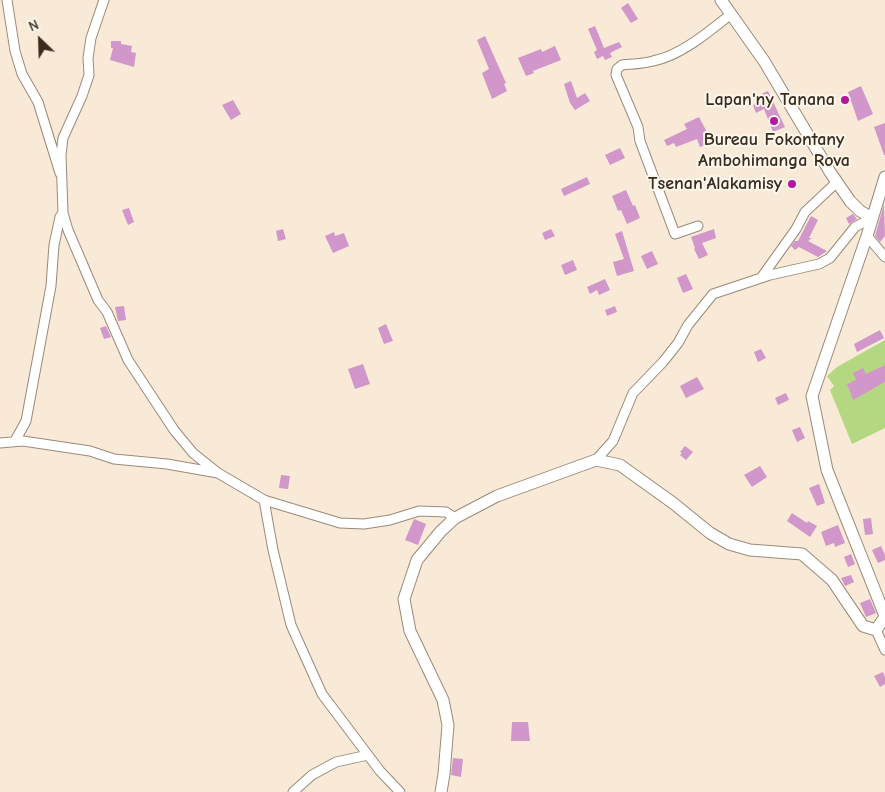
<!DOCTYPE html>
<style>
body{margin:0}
#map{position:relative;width:885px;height:792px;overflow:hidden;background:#f8ead7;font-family:"Comic Neue",sans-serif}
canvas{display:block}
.north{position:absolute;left:15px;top:15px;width:50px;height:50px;-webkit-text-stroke:4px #fbf7ec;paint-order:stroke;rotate:336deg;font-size:14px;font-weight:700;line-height:20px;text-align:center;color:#3b2a1e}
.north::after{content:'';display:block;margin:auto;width:18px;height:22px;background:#3b2a1e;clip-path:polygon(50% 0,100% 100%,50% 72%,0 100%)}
</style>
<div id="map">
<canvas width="885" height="792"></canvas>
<div class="north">N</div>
</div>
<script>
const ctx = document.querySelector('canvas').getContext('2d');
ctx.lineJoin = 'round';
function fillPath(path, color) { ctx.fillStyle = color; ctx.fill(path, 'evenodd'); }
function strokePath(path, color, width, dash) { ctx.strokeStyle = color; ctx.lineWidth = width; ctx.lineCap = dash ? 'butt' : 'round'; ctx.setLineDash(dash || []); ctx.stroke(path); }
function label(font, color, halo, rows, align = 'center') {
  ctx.font = font + ' "Comic Neue",sans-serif'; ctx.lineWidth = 4; ctx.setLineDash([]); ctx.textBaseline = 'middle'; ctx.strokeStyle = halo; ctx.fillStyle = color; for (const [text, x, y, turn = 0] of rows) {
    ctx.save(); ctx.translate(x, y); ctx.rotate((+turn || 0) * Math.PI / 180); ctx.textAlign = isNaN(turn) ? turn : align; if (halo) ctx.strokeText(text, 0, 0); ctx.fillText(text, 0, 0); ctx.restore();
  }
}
fillPath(new Path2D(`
 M885 340V428L852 444 830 390 834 386 827 376 837 367Z`), '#b4d881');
fillPath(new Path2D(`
 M628 3 638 19 631 23 621 8Z
 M595 26 604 48 619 42 622 47 610 53 612 57 605 60 603 56 597 59 594 52 597 50 588 29Z
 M485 36 506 83 504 84 507 91 492 99 482 73 489 69 477 40Z
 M111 41H121V44L132 46 131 52 136 53 134 67 110 60 113 48H111Z
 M555 46 561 60 533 71 534 73 526 76 518 58 541 49 542 52Z
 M571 81 577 98 585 93 590 101 575 110 570 103 564 84Z
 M861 86 873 114 858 121 848 92Z
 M768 91 785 127 773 132 764 109 756 113 753 105 760 102 757 96Z
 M233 100 241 114 231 120 222 105Z
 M699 117 712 142 700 147 697 139 676 147 674 143 667 146 664 140 687 129 684 124Z
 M885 123V155H884L874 127Z
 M620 148 625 158 610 165 605 155Z
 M587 177 590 184 564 196 561 189Z
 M626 190 633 206 635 205 640 218 627 224 621 210 618 211 612 196Z
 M884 204 885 236 880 242 875 236Z
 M129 208 134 222 128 225 122 210Z
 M853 214 857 219 849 224 846 218Z
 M811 216 818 220 809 238H812L808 241 827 251 818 257 799 247 795 250 791 246 795 241H798Z
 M283 229 286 239 278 241 276 231Z
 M551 229 555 236 545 240 542 233Z
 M714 229 716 238 702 243 708 255 699 259 694 249 695 248 691 237Z
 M622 231 634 271 617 276 613 262 624 259 615 234Z
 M334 232 335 236 344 233 349 246 333 253 325 236Z
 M652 251 658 264 647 269 641 256Z
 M573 260 577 270 565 275 561 265Z
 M686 274 693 289 683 293 677 278Z
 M605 279 610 290 599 295 597 290 590 294 587 287Z
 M124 306 126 320 118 321 115 307Z
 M615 306 617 312 607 316 605 310Z
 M386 324 393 341 384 344 378 328Z
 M106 326 111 337 104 339 100 328Z
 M880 330 884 338 857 352 854 344Z
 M761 349 766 358 758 362 754 352Z
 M363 364 370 384 355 389 348 369Z
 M885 365V382L853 400 847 384 856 380 853 373 863 368 866 374Z
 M697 377 704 389 686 398 680 386Z
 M786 393 789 400 778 405 775 398Z
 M800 427 805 438 797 442 792 430Z
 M685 446 693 452 686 460 680 455 682 453 680 452Z
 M760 466 767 477 752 487 744 475Z
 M281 475 290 476 288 489 279 488Z
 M819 484 825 503 817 506 809 488Z
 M792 513 807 523 808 521 817 526 810 537 787 521Z
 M871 518 873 534 865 535 863 519Z
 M414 519 426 524 418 545 405 540Z
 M838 525 845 543 835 547 834 543 826 546 821 532Z
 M881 546 885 555V560L878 563 872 550Z
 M851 554 855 564 848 567 844 557Z
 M851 575 854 582 845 586 841 578Z
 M870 599 876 613 866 617 860 603Z
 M883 672 885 677V684L880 687 874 676Z
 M512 722H528L530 741H511Z
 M453 758 463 759 461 777 451 775Z`), '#d196ca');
const minor = new Path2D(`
 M7 0 15 51 22 74 38 102 60 173
 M104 0 91 38 88 58 89 75 82 96 63 138 61 155 63 213 68 230 98 300 107 312 128 360 174 430 193 453 218 473
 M698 226 675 234 640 141 638 127 616 75 617 69 622 65C632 64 643 64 653 61 680 56 710 31 731 14
 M867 236 885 257
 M761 278 796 229 805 212 837 182
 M15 441 26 421 51 286 54 245 60 217 63 213
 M0 443 23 441 90 451 114 459 167 464 218 473 264 500 340 523 364 524 390 520 419 511 446 512 455 518
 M596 460 613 441 633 393 663 362 678 343 688 325 713 294 770 275 819 264 830 258 855 227 872 218
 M264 500 273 550 291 625 322 694 380 771 400 792
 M876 630 885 650
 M293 792 312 775 336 762 368 755`);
const tertiary = new Path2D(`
 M721 0 764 61 830 172 850 201 860 211 872 218
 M885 177 867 236 812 396 827 470 885 616
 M441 792 444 774 448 725 443 700 410 631 404 599 417 560 441 531 455 518 497 496 596 460 620 465 673 503 710 533 729 544 750 550 802 554 832 580 863 626 876 630 885 617`);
strokePath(minor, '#9a8a7a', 11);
strokePath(tertiary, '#9a8a7a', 13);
strokePath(minor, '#fff', 9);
strokePath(tertiary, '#fff', 11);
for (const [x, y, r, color] of [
 [845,100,5,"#b5179e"],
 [774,121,5,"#b5179e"],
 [792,184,5,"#b5179e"]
]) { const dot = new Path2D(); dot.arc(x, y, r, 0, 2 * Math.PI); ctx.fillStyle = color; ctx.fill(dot); strokePath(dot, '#fbf7ec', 2); }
label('bold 18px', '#3b2a1e', '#fbf7ec', [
 ["Lapan'ny Tanana",835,100],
 ["Bureau Fokontany",774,140,"center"],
 ["Ambohimanga Rova",774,161,"center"],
 ["Tsenan'Alakamisy",782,184]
], 'right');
</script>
